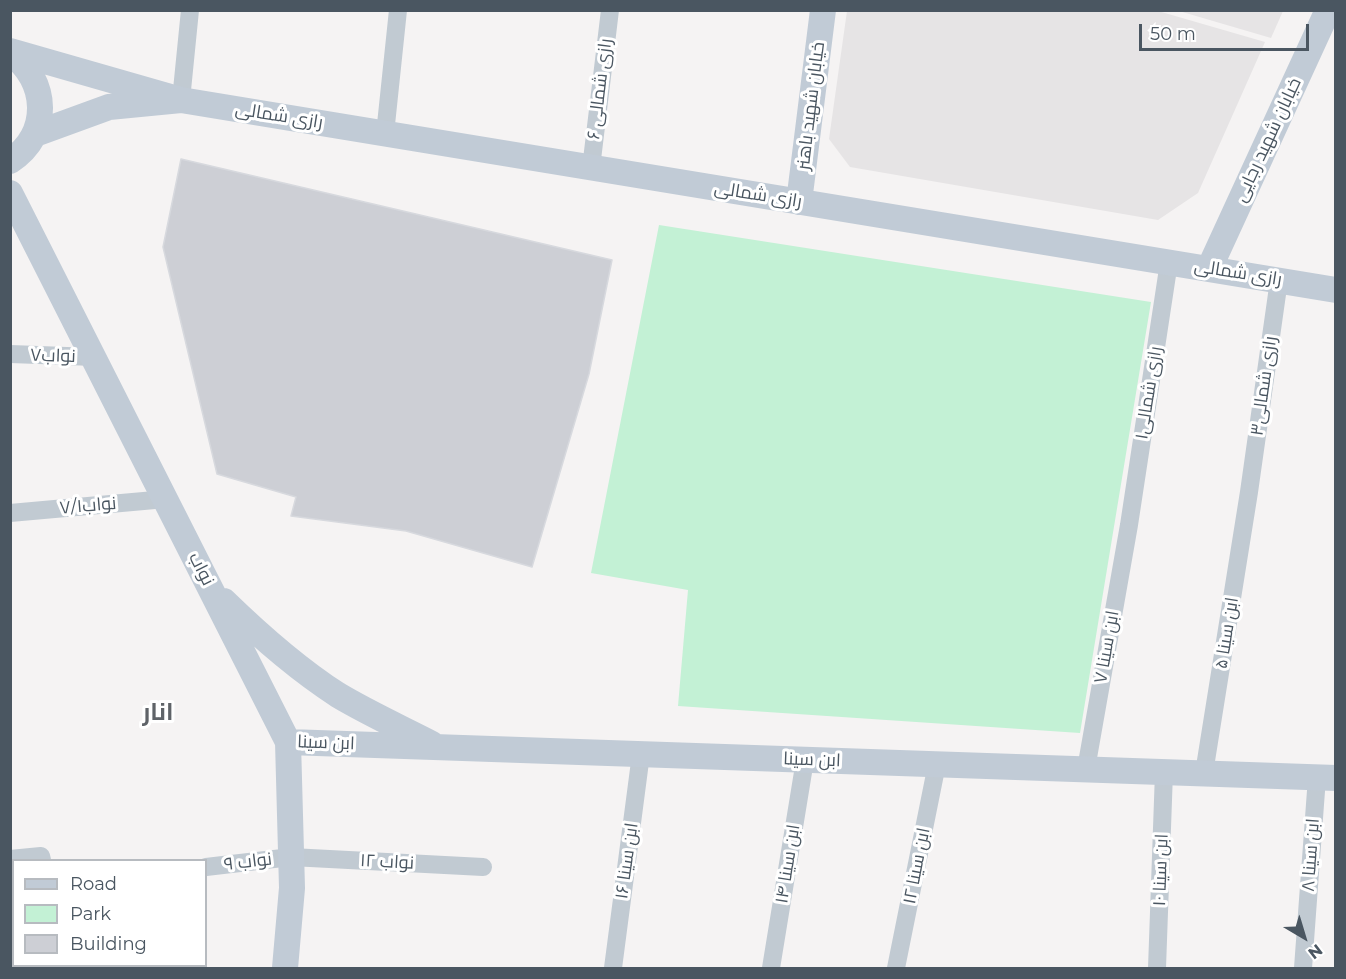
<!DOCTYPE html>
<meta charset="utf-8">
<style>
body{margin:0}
#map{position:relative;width:1346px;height:979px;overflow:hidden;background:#f5f3f3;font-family:Montserrat,sans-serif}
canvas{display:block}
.frame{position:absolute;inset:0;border:12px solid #4a5661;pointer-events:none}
.legend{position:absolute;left:12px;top:859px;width:195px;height:108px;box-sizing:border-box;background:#fff;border:2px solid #b7bbc0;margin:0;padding:8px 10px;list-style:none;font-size:18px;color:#4a5661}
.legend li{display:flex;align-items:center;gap:12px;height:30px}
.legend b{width:30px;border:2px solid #b7bbc0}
.north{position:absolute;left:1274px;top:907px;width:60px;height:60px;-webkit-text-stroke:4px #fff;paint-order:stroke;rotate:142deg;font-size:16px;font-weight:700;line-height:24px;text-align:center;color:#4a5661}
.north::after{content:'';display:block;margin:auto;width:21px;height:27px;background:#4a5661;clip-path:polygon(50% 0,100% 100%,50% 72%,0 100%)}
.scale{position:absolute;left:1139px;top:24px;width:170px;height:27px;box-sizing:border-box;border:3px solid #4a5661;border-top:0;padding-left:8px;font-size:18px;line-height:21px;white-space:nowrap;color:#4a5661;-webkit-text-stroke:4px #fff;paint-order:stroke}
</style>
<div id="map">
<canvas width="1346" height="979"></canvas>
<div class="frame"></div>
<ul class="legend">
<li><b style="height:8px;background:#c1cbd6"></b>Road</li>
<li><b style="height:16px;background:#c3f1d5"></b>Park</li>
<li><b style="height:16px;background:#cdcfd5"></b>Building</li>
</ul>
<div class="north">N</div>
<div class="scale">50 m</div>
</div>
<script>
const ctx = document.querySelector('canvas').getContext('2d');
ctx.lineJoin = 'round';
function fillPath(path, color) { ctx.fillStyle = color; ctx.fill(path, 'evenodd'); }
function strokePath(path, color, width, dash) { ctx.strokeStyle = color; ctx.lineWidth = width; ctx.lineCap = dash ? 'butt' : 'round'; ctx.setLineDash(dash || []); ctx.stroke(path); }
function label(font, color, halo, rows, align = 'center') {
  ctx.font = font + ' Montserrat,Cairo,sans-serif'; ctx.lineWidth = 6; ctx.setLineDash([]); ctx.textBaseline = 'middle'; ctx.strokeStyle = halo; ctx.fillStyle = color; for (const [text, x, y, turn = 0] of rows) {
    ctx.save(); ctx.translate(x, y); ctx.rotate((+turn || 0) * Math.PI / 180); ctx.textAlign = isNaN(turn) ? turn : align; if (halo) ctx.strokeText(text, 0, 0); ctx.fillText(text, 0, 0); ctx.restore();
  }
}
fillPath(new Path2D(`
 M847 11H1158L1265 42 1198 193 1158 220 850 167 829 139Z
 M1179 11 1283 10V11L1271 38Z`), '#e6e4e5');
fillPath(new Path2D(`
 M659 225 1151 302 1080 733 678 706 688 590 591 573Z`), '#c3f1d5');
const building = new Path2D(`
 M181 159 612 260 589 374 532 567 406 531 291 516 296 497 217 474 163 247Z`);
fillPath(building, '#cdcfd5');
strokePath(building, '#d7d9de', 1.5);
strokePath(new Path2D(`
 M181 100 190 10
 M385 134 398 10
 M591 168 610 10
 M10 354 95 357
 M10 513 166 499
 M1086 769 1129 525 1169 262
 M1204 773 1249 492 1279 280
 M10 859 41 856 42 860
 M206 867 291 857 483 867
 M613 968 641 754
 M771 968 805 760
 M896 968 937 764
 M1157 968 1164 772
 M1303 968 1317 777`), '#c1cad2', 18);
strokePath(new Path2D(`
 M10 51 181 100 109 107 35 134
 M10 53C49 80 51 135 10 161
 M181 100 1336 290
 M10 193 288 742 292 888 285 968
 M799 202 823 10
 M1209 269 1328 10
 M224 601C260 636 296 668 338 695 368 713 401 728 432 744
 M288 742 1336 778`), '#c1cbd6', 26);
label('18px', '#4a5661', '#fff', [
 ["رازی شمالی ۶",600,89,-83],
 ["خیابان شهید باهنر",811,106,-83],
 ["رازی شمالی",279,116,9],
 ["خیابان شهید رجایی",1268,140,-65],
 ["رازی شمالی",758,195,9],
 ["رازی شمالی",1238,273,9],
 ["نواب۷",53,356,2],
 ["رازی شمالی۳",1264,386,-82],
 ["رازی شمالی۱",1149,393,-81],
 ["نواب۷/۱",88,506,-5],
 ["نواب",201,569,63],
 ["ابن سینا ۵",1227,633,-81],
 ["ابن سینا ۷",1107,647,-80],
 ["ابن سینا",326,743,2],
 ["ابن سینا",812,760,2],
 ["ابن سینا ۸",1311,855,-86],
 ["ابن سینا ۱۶",627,861,-82],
 ["نواب ۹",248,862,-7],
 ["نواب ۱۲",387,862,3],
 ["ابن سینا ۱۴",788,864,-81],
 ["ابن سینا ۱۲",917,866,-79],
 ["ابن سینا ۱۰",1161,870,-88]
]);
label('bold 24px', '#5f6368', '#fff', [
 ["انار",158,713]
]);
</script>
